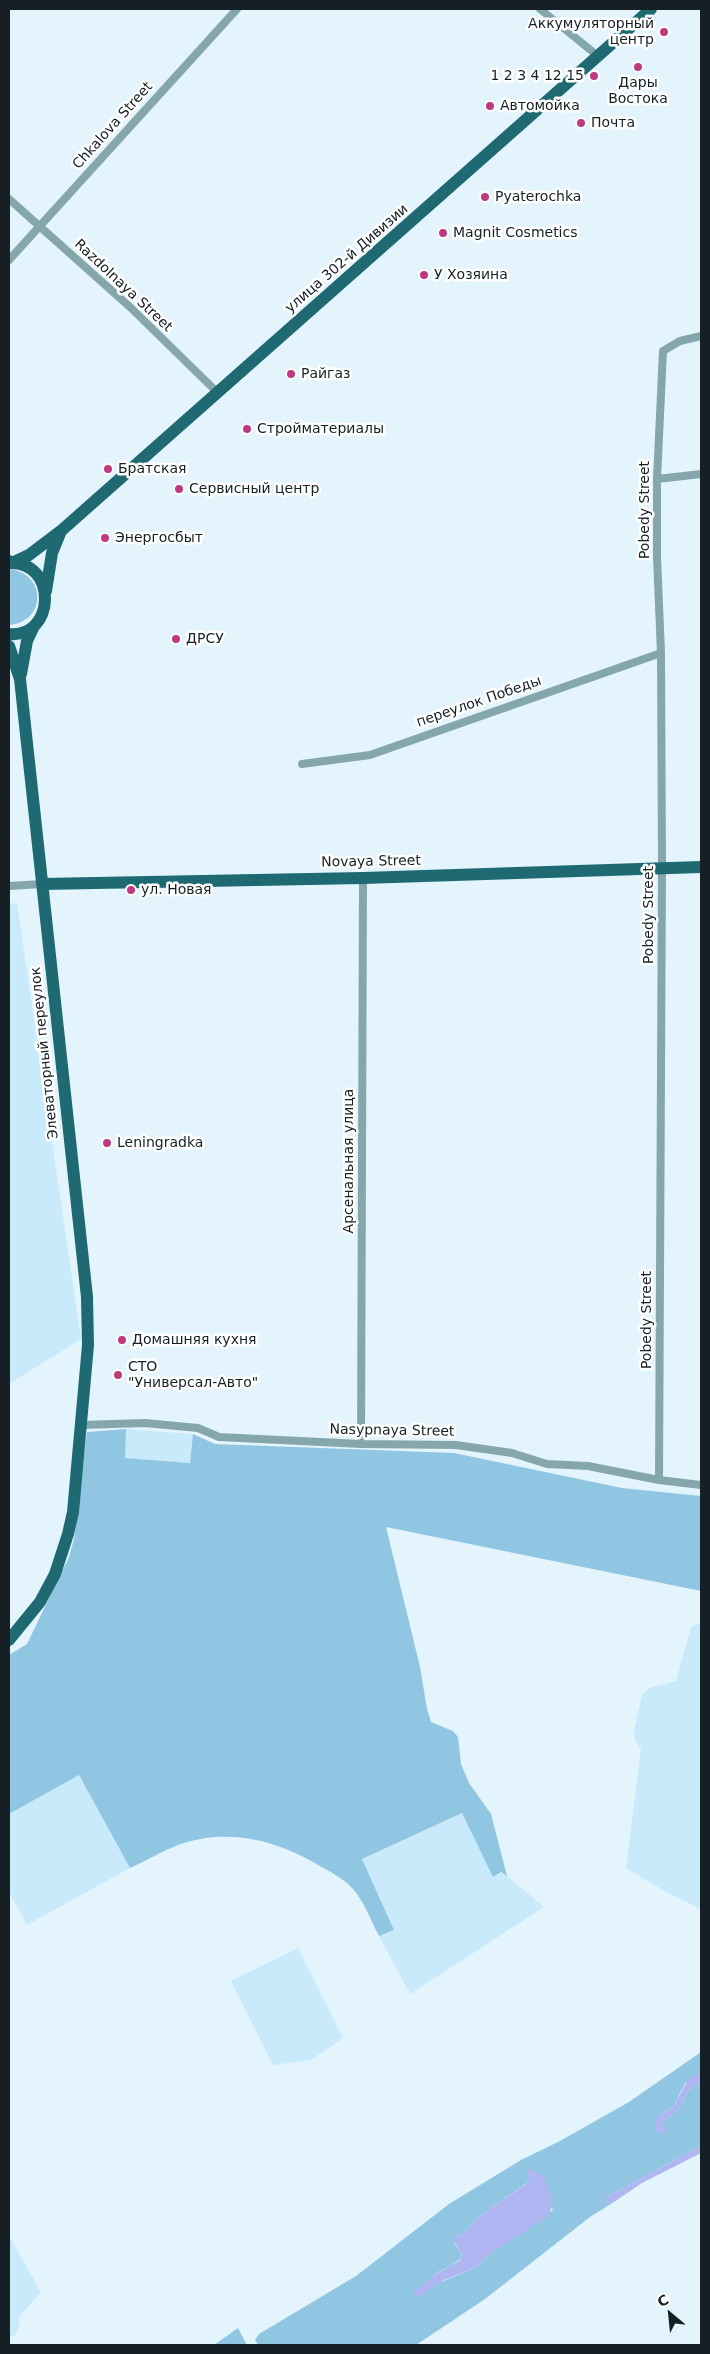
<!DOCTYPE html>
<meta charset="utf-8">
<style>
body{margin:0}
#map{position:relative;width:710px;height:2354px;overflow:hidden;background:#e4f4fc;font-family:"DejaVu Sans",sans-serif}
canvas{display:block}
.frame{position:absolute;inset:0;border:10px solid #161f24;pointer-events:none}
.north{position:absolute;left:645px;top:2289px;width:50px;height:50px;-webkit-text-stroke:4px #fff;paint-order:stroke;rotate:332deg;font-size:14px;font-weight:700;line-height:20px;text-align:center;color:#161f24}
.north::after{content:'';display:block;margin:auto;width:18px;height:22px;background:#161f24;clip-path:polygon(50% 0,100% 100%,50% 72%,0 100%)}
</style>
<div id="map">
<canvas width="710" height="2354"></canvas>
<div class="frame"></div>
<div class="north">С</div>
</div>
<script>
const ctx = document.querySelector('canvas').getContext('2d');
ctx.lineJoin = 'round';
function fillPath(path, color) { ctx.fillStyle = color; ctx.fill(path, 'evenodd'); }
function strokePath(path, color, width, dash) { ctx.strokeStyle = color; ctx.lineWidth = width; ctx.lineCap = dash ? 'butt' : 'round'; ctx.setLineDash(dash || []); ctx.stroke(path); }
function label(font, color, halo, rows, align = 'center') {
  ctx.font = font + ' "DejaVu Sans",sans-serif'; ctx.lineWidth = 5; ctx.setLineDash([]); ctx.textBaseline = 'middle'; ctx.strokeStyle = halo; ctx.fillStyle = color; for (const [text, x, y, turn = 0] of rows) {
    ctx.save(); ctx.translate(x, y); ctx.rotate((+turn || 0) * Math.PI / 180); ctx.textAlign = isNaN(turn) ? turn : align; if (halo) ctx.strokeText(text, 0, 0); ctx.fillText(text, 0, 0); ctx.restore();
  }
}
fillPath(new Path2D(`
 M17 903 81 1339 9 1384V904Z
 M126 1429 193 1434 190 1463 124 1458Z
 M699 1623H701V1909L666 1892 626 1868 641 1749 635 1740 634 1730 642 1695 650 1688 676 1681 691 1627Z
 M79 1775 130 1868 27 1925 9 1892V1814Z
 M462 1813 493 1876 502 1872 544 1907 410 1994 379 1936 394 1930 362 1859Z
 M298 1948 343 2038 311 2060 273 2065 231 1981Z
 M9 2236 41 2292 19 2317V2327L15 2335 9 2338Z`), '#c8eafb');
fillPath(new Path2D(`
 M9 569C47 573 47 622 9 625Z
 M126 1429 125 1458 190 1463 193 1434 215 1444 454 1453 622 1488 701 1496V1591L386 1527 420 1667 427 1709 431 1722 453 1731 458 1737 461 1764 469 1783 491 1814 507 1876 501 1872 493 1877 462 1813 362 1859 394 1930 379 1936C370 1919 363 1897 348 1884 340 1877 329 1871 320 1866 277 1840 227 1827 178 1845 162 1851 146 1861 130 1868L79 1775 9 1814V1655L27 1644 69 1557 74 1539 87 1432Z
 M701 2052V2072L685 2083 673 2108C660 2113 659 2116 656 2129L663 2126 662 2122 678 2110 688 2091 701 2080V2146L606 2197 607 2203 614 2202 590 2217 485 2299 416 2345H258L255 2340 259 2334 356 2276 449 2204 521 2160 560 2141 629 2102ZM526 2170 553 2210 487 2256 477 2267 436 2284 430 2279C438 2269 454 2267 463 2256L454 2243 456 2237 464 2233 485 2212 529 2182V2176Z
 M238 2328 247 2345H214Z`), '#90c6e2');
fillPath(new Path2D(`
 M701 2072V2080L688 2091 678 2110 662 2122 666 2131 663 2134 658 2133C651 2120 662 2112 673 2108L688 2079Z
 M701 2146V2153L642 2183 614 2202 607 2203 605 2200 606 2197Z
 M530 2169 543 2175C548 2189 557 2203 548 2216L487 2256 477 2267 444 2280 418 2297H414V2292L434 2275 459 2261 463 2256 454 2242 456 2237 464 2233 485 2212 528 2183 529 2176 526 2170Z`), '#afb6f1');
strokePath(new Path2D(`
 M540 9 598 56
 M9 199 130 307 218 393
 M9 260 237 9
 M657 479 701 474
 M302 764 370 755 661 653
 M9 886 42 884
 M81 1425 145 1423 198 1428 219 1437 361 1444 456 1445 512 1453 547 1464 588 1466 659 1480 701 1485
 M361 1444 363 878
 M659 1480 662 868 661 653 657 557V479L663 351 680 341 701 336`), '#85a7ac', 8);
strokePath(new Path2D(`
 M9 561 12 563 29 555 62 530 651 9
 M9 563C59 561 55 639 9 634
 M46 591 52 553 61 531
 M9 646 20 679 87 1297 88 1345 73 1512 68 1534 55 1574 40 1602 9 1640
 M21 674 27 641 34 626
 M42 884 363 878 701 867`), '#1e6972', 12);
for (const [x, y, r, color] of [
 [664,32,5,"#bd3a81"],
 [638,67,5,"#bd3a81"],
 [594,76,5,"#bd3a81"],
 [490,106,5,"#bd3a81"],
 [581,123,5,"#bd3a81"],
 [485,197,5,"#bd3a81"],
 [443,233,5,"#bd3a81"],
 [424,275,5,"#bd3a81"],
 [291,374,5,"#bd3a81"],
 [247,429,5,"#bd3a81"],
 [108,469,5,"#bd3a81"],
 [179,489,5,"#bd3a81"],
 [105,538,5,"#bd3a81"],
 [176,639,5,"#bd3a81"],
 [131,890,5,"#bd3a81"],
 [107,1143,5,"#bd3a81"],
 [122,1340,5,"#bd3a81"],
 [118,1375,5,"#bd3a81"]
]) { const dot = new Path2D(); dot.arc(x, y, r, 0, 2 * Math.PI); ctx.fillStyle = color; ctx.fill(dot); strokePath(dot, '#fff', 2); }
label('14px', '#161f24', '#fff', [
 ["Аккумуляторный",654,24,"right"],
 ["центр",654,40,"right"],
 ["1 2 3 4 12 15",584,76,"right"],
 ["Дары",638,83,"center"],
 ["Востока",638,99,"center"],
 ["Автомойка",500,106],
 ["Почта",591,123],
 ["Pyaterochka",495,197],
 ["Magnit Cosmetics",453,233],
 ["У Хозяина",434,275],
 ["Райгаз",301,374],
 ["Стройматериалы",257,429],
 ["Братская",118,469],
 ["Сервисный центр",189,489],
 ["Энергосбыт",115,538],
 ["ДРСУ",186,639],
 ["ул. Новая",141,890],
 ["Leningradka",117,1143],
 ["Домашняя кухня",132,1340],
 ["СТО",128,1367],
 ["\"Универсал-Авто\"",128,1383]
], 'left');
label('14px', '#161f24', '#fff', [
 ["Chkalova Street",113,126,-48],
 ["улица 302-й Дивизии",347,259,-41],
 ["Razdolnaya Street",123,286,43],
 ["Pobedy Street",645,510,-90],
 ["переулок Победы",479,702,-19],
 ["Novaya Street",371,862,-1],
 ["Pobedy Street",649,915,-90],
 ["Элеваторный переулок",45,1053,-96],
 ["Арсенальная улица",349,1161,-90],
 ["Pobedy Street",647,1320,-90],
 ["Nasypnaya Street",392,1431,1]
]);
</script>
